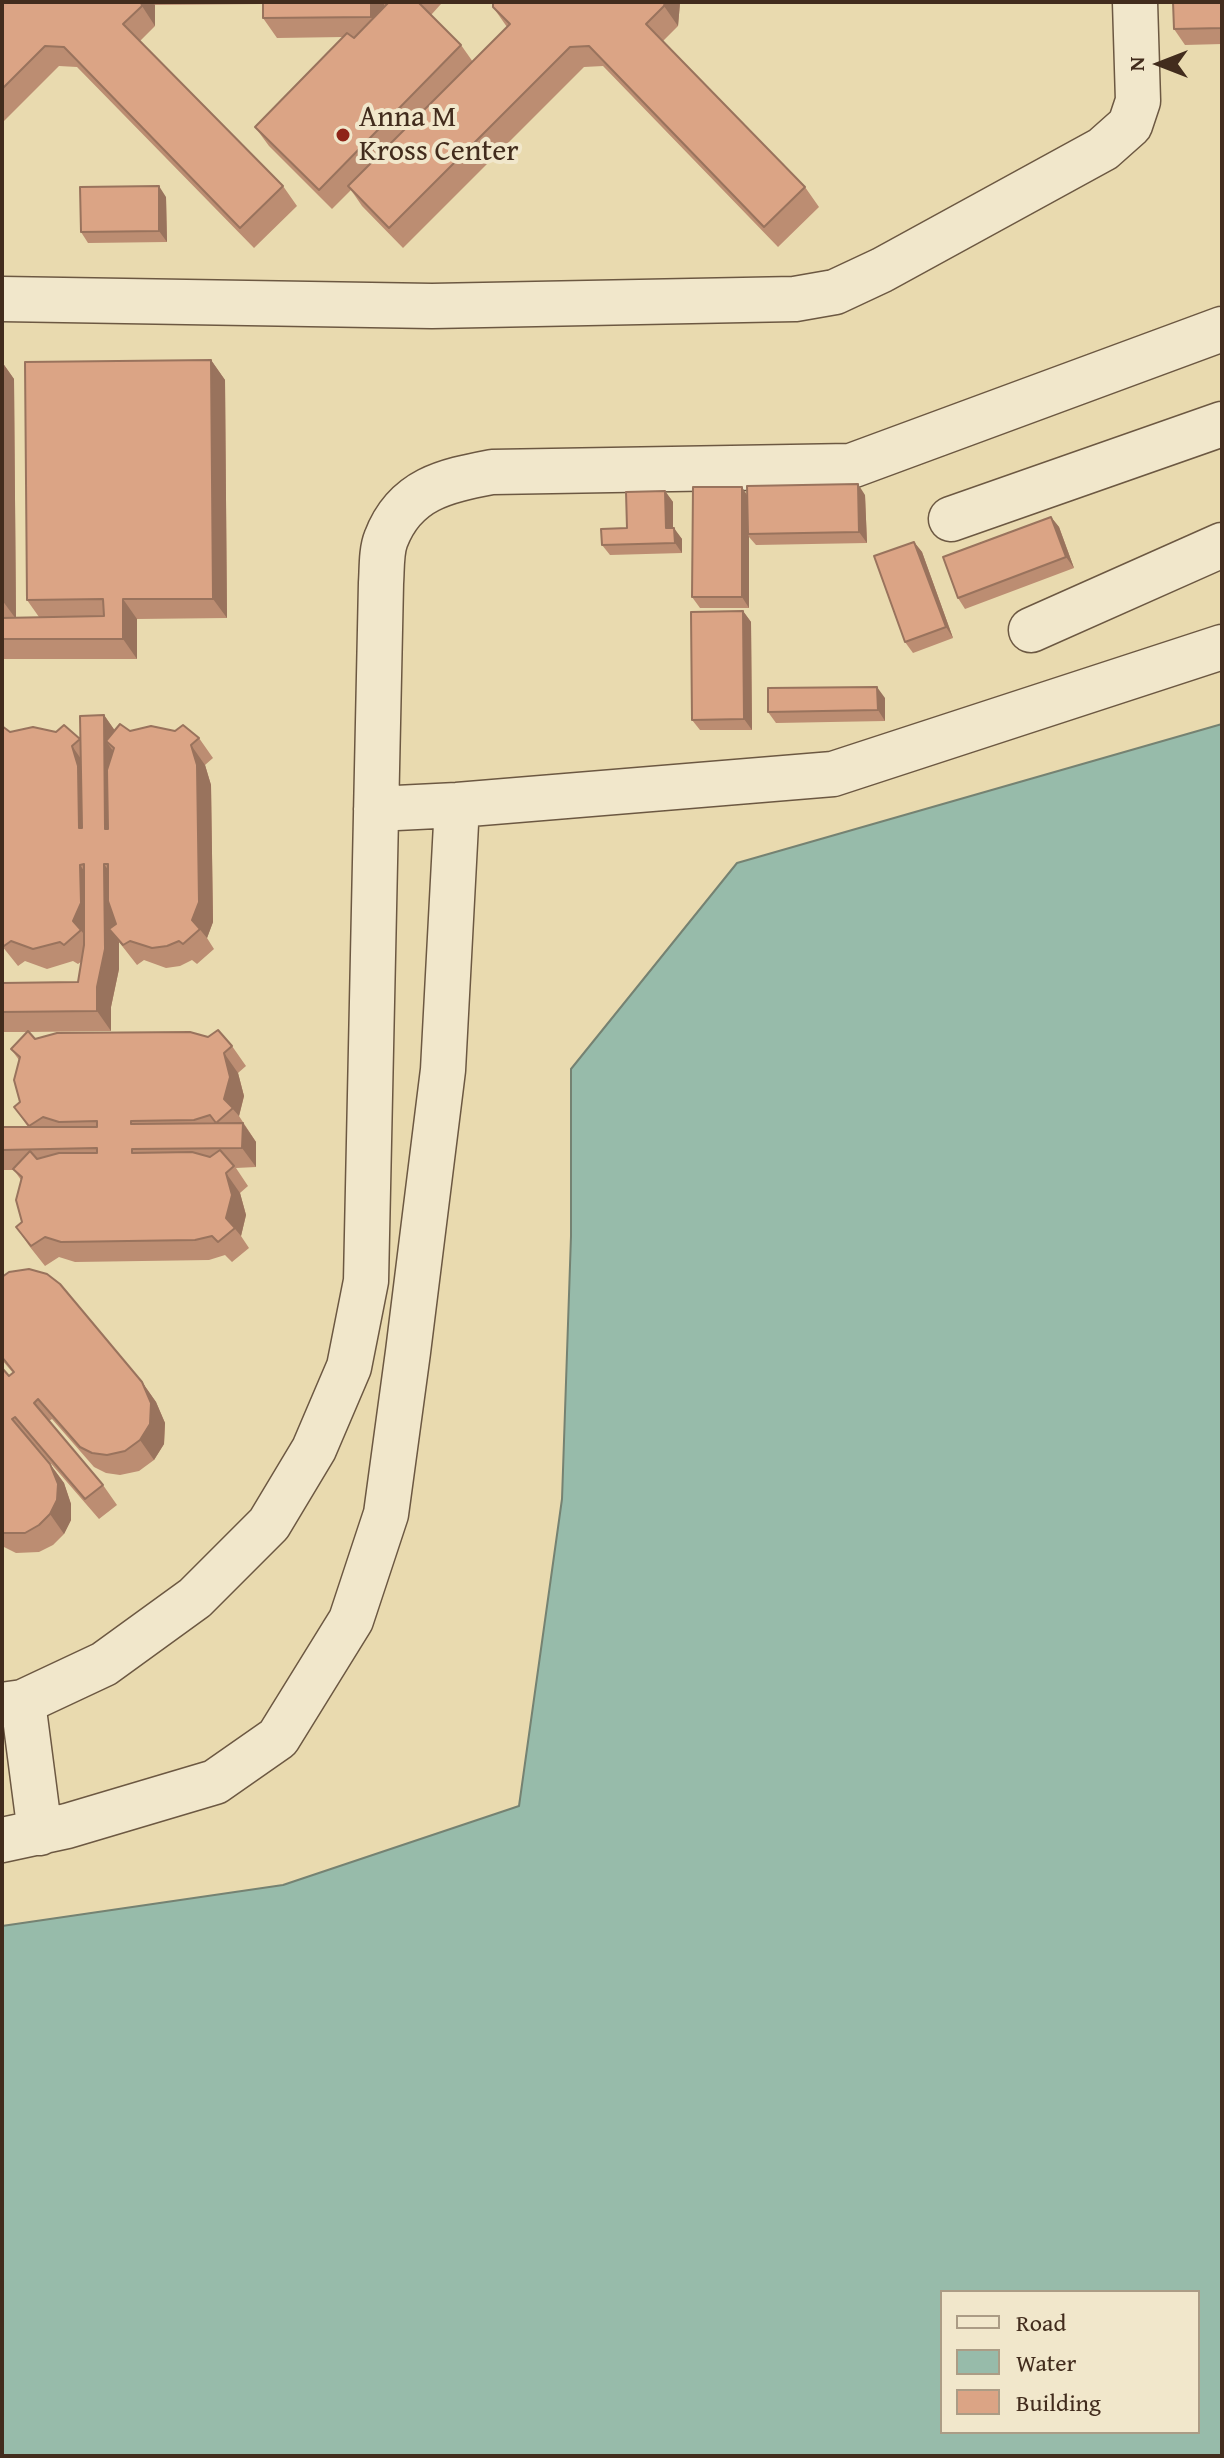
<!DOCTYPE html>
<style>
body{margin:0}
#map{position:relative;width:1224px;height:2458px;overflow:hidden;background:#e9daaf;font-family:"Gentium Book Plus",serif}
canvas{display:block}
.frame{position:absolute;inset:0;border:4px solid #422c1d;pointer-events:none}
.legend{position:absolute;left:940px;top:2290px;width:260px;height:144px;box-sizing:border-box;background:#f1e7cb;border:2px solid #ab9c85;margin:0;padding:10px 14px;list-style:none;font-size:24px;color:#422c1d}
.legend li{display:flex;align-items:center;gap:16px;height:40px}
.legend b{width:40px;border:2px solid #ab9c85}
.north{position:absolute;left:1120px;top:24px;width:80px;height:80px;-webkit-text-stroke:6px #f1e7cb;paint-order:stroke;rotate:270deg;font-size:22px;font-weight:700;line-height:32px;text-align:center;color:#422c1d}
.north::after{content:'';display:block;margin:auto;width:28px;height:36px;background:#422c1d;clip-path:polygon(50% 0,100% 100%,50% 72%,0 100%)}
</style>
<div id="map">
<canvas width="1224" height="2458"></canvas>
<div class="frame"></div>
<ul class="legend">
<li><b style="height:10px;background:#f1e7cb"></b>Road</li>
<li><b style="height:22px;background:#97bbaa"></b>Water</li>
<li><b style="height:22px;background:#dba485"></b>Building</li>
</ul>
<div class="north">N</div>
</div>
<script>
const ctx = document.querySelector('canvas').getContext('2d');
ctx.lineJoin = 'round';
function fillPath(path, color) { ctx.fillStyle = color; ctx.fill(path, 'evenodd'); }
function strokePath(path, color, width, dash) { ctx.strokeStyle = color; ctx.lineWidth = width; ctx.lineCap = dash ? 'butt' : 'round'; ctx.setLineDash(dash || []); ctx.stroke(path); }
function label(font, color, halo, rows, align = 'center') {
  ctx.font = font + ' "Gentium Book Plus",serif'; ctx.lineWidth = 8; ctx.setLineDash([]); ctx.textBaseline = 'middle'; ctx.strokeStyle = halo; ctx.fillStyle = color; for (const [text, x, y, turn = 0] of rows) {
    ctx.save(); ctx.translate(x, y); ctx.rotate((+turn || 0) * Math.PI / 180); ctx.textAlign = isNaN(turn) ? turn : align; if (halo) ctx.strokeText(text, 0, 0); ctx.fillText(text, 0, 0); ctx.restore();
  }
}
const water = new Path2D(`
 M1222 724V2456H2V1926L283 1885 519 1806 562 1499 571 1236V1069L737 863ZM942 2292H1198V2432H942Z`);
fillPath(water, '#97bbaa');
strokePath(water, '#758272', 2);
const minor = new Path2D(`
 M2 299 432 306 795 299 835 292 882 270 1103 149 1130 125 1138 101 1135 2
 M951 519 1222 424
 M1031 630 1222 545
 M376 809 457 805 833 774 1222 647
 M23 1702 40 1833
 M2 1705 23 1702 104 1664 195 1598 269 1524 314 1449 349 1367 366 1281 381 583C382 570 381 551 386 539 405 489 445 481 492 472L851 466 1222 329
 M2 1840 67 1826 215 1782 278 1738 351 1620 386 1514 408 1352 443 1070 457 805`);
strokePath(minor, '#6c5842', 47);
strokePath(minor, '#f1e7cb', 44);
fillPath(new Path2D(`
 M2 2H773V4L680 3 678 26 663 41 805 187 819 207 778 247 603 66 584 67 403 248 362 206 351 190 332 209 269 146 255 127 343 37 277 38 263 18V4L155 5V26L140 41 283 186 297 206 254 248 77 67 59 66 2 123ZM493 3V7L507 27 473 62 461 45 431 15 441 4Z
 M1222 2V44L1185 45 1174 29Z
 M166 197 167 242 88 243 81 232Z
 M211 360 225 380 227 618 137 619V659H2V362L14 379 16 617H39L27 600Z
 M665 491 673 502V528L682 539V553L610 555 602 545 627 528Z
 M747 495H865L867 543 756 545 749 537V608H700L692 597Z
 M1051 517 1059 527 1074 568 965 609 958 598Z
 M914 542 922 552 953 638 913 653 905 642Z
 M743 611 751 622 752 730H700L692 720Z
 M885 698V721L776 723 768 712Z
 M104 715 115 731 199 738 213 758 205 765 211 785 213 922 207 938 214 949 197 964 192 960 180 966 166 968 144 960 137 965 119 942V969L111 1007V1031L29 1032 35 1039 232 1046 246 1066 238 1073 244 1096 239 1116 256 1142V1167L236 1168 248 1186 240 1193 246 1215 241 1236 249 1248 232 1262 225 1255 209 1260 75 1262 59 1257 45 1266 30 1247 16 1227 22 1222 21 1180 14 1170H2V1127H28L14 1107 20 1102 19 1060 11 1049 27 1032H2V983L78 982 82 961 78 964 73 961 47 969 25 961 18 966 2 946V726L10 732 80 739 81 741Z
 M2 1277 142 1382 156 1402 165 1423 164 1444 154 1460 139 1471 120 1475 106 1473 94 1467 52 1419 49 1421 103 1485 117 1505 99 1519 28 1437 50 1464 64 1483 71 1504V1520L64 1534 53 1545 39 1552 16 1553 2 1546V1368L9 1376 13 1373 2 1360Z`), '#bc8d72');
fillPath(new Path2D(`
 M141 2H153L155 5V26L142 6Z
 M371 2H383L384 4 385 37 371 17Z
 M665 2H679L680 3 678 26 664 6Z
 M159 186 166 197 167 242 159 231Z
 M211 360 225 380 227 618 213 599Z
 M2 362 14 379 16 619 2 600Z
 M858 484 865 495 867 543 859 532Z
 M742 487 749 498 748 534 749 537V608L742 597Z
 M665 491 673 502V539L666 528Z
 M1051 517 1059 527 1074 568 1066 557Z
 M674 528 682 539V553L675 543Z
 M914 542 922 552 953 638 946 627Z
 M123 599 137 619V659L123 639Z
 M743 611 751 622 752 730 744 719Z
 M877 687 885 698V721L878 710Z
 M104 715 118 735 114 748 106 741 118 758 119 849 105 829Z
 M191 745 205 765 211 785 213 922 207 938 192 920Z
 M72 746 86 766 93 848 79 828Z
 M104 864 118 884 119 940 109 929 119 942V969L111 1007V1031L97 1011V987Z
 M80 865 94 885 88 939 73 921Z
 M224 1053 238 1073 244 1096 239 1116 224 1099Z
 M243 1123 256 1142V1167L242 1148Z
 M226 1173 240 1193 246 1215 241 1236 226 1218Z
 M142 1382 156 1402 165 1423 164 1444 154 1460 140 1440Z
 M50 1464 64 1483 71 1504V1520L64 1534 50 1514Z`), '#99735d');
const building = new Path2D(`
 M2 2H141L142 6 123 24 283 186 240 228 64 47 45 46 2 89Z
 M263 2H371V17L263 18Z
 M389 2H418L461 45 319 190 255 127 347 33 354 38Z
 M493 2H665L664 6 646 24 805 187 764 227 589 46 570 47 389 228 348 186 510 24 493 7Z
 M1173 2H1222V28L1174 29Z
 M159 186V231L81 232 80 187Z
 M211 360 213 599H123V639H2V618L104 616 103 599 27 600 25 362Z
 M858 484 859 532 748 534 747 486Z
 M693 487H742V597H692Z
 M665 491 666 528H674L675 543 602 545 601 529 627 528 626 492Z
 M1051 517 1066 557 958 598 943 557Z
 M914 542 946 627 905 642 874 556Z
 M743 611 744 719 692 720 691 612Z
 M877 687 878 710 768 712V688Z
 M104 715 105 829H108L107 770 114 748 106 741 120 724 130 731 151 726 175 731 183 725 199 738 191 745 197 765 199 902 192 920 200 929 183 944 179 941 167 946 152 948 130 941 123 945 109 929 116 924 108 901V864H104L105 949 97 987V1011L2 1012V983L78 982 84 945V864L80 865 81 903 73 921 81 930 64 945 60 942 33 949 11 941 4 946 2 943V726L10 732 33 727 56 732 64 725 80 739 72 746 78 766 79 828H82L80 716Z
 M218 1030 232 1046 224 1053 230 1077 224 1099 233 1108 216 1123 210 1115 194 1120 131 1121V1124L243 1123 242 1148 132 1149V1153L192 1152 210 1157 220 1150 234 1166 226 1173 232 1195 226 1218 235 1228 218 1242 212 1236 195 1240 61 1242 45 1237 31 1246 16 1227 22 1222 16 1200 22 1177 13 1169 30 1151 37 1159 59 1153H97V1148L2 1150V1127H97V1121L59 1122 43 1117 29 1126 14 1107 20 1102 14 1080 20 1057 11 1049 28 1031 35 1039 57 1033 190 1032 208 1037Z
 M29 1269 47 1274 60 1284 142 1382 151 1403 150 1424 140 1440 125 1451 107 1455 92 1453 80 1447 38 1399 34 1403 103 1485 85 1499 15 1417 12 1419 50 1464 58 1484 57 1500 50 1514 39 1525 25 1533H2V1368L9 1376 14 1372 2 1357V1277L9 1272Z`);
fillPath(building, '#dba485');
strokePath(building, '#99735d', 2);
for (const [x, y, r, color] of [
 [343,135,8,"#8f2418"]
]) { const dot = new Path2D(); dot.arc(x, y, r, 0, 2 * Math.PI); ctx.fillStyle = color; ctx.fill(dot); strokePath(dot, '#f1e7cb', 3); }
label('30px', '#422c1d', '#f1e7cb', [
 ["Anna M",359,118],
 ["Kross Center",359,152]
], 'left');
</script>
